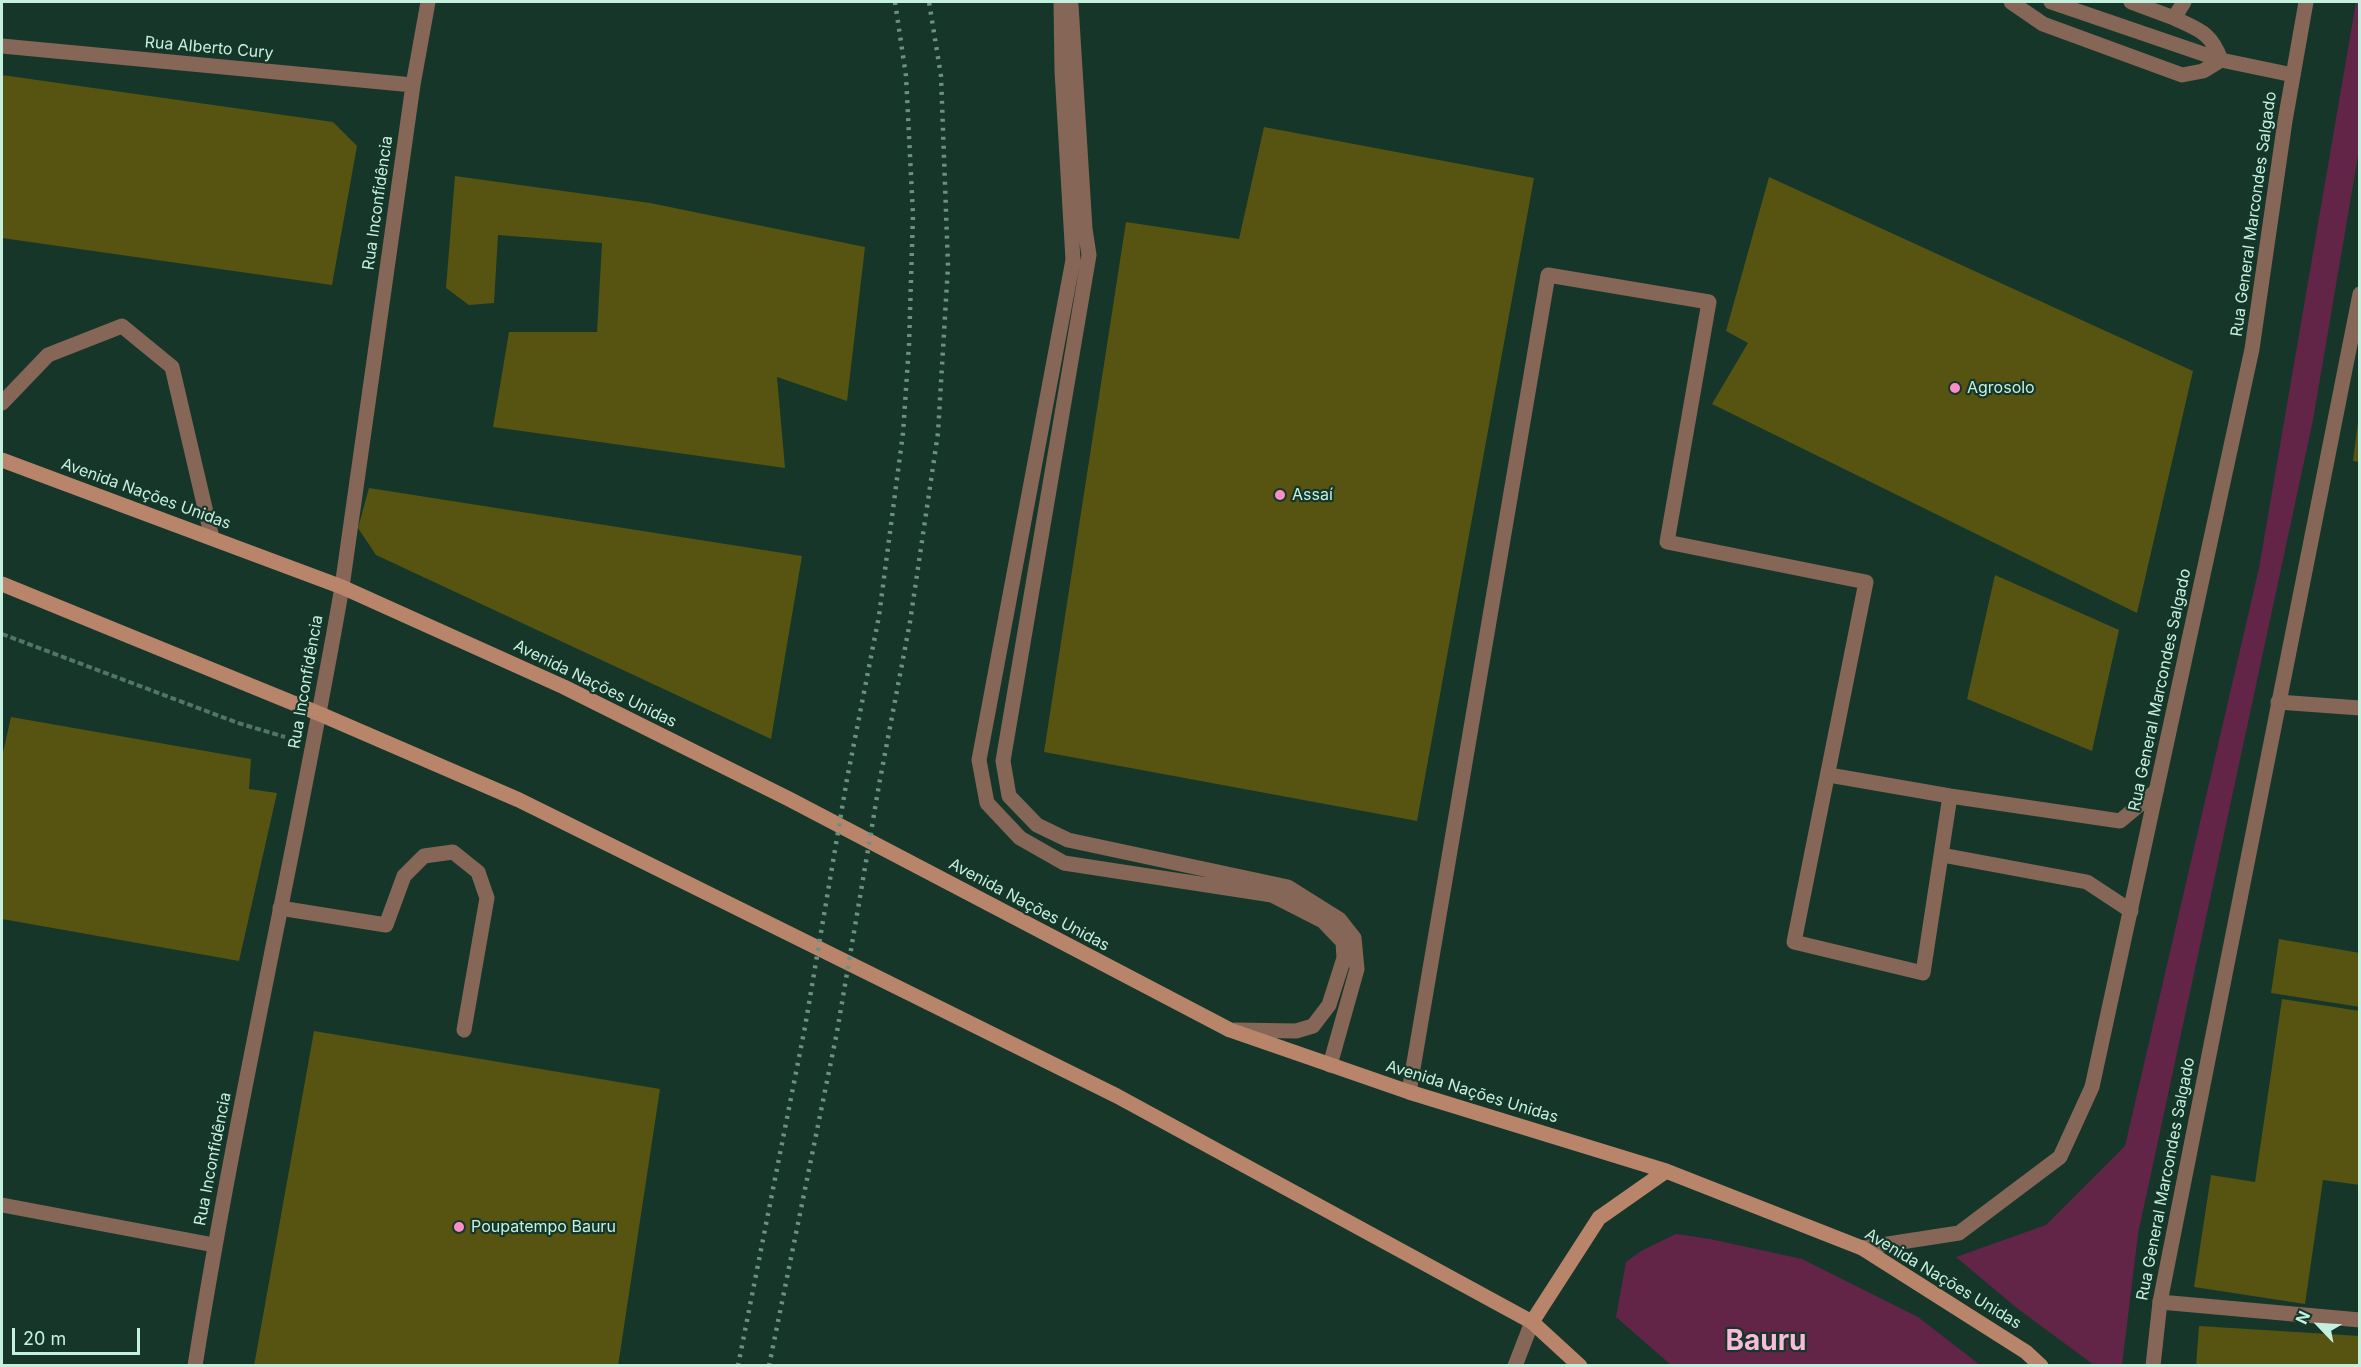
<!DOCTYPE html>
<meta charset="utf-8">
<style>
body{margin:0}
#map{position:relative;width:2361px;height:1367px;overflow:hidden;background:#16362a;font-family:Inter,sans-serif}
canvas{display:block}
.frame{position:absolute;inset:0;border:3px solid #c4f1de;pointer-events:none}
.north{position:absolute;left:2289px;top:1295px;width:60px;height:60px;-webkit-text-stroke:4px #16362a;paint-order:stroke;rotate:295deg;font-size:16px;font-weight:700;line-height:24px;text-align:center;color:#c4f1de}
.north::after{content:'';display:block;margin:auto;width:21px;height:27px;background:#c4f1de;clip-path:polygon(50% 0,100% 100%,50% 72%,0 100%)}
.scale{position:absolute;left:12px;top:1328px;width:128px;height:27px;box-sizing:border-box;border:3px solid #c4f1de;border-top:0;padding-left:8px;font-size:18px;line-height:21px;white-space:nowrap;color:#c4f1de;-webkit-text-stroke:4px #16362a;paint-order:stroke}
</style>
<div id="map">
<canvas width="2361" height="1367"></canvas>
<div class="frame"></div>
<div class="north">N</div>
<div class="scale">20 m</div>
</div>
<script>
const ctx = document.querySelector('canvas').getContext('2d');
ctx.lineJoin = 'round';
function fillPath(path, color) { ctx.fillStyle = color; ctx.fill(path, 'evenodd'); }
function strokePath(path, color, width, dash) { ctx.strokeStyle = color; ctx.lineWidth = width; ctx.lineCap = dash ? 'butt' : 'round'; ctx.setLineDash(dash || []); ctx.stroke(path); }
function label(font, color, halo, rows, align = 'center') {
  ctx.font = font + ' Inter,sans-serif'; ctx.lineWidth = 4.5; ctx.setLineDash([]); ctx.textBaseline = 'middle'; ctx.strokeStyle = halo; ctx.fillStyle = color; for (const [text, x, y, turn = 0] of rows) {
    ctx.save(); ctx.translate(x, y); ctx.rotate((+turn || 0) * Math.PI / 180); ctx.textAlign = isNaN(turn) ? turn : align; if (halo) ctx.strokeText(text, 0, 0); ctx.fillText(text, 0, 0); ctx.restore();
  }
}
fillPath(new Path2D(`
 M2356 2H2360L2359 150 2313 420 2138 1234 2122 1365H2094L2018 1309 1956 1257 2046 1225 2125 1146 2259 568Z
 M1676 1234 1710 1239 1802 1259 1918 1317 1980 1365H1671L1616 1317 1626 1262 1641 1251Z`), '#622548');
fillPath(new Path2D(`
 M2 75 333 122 357 146 332 285 2 238Z
 M1264 127 1534 178 1417 821 1044 752 1126 222 1239 239Z
 M455 176 650 203 865 247 847 401 777 377 785 468 493 427 509 332H597L602 243 498 235 494 303 469 305 446 288Z
 M1769 177 2193 371 2137 613 1712 404 1748 343 1726 331Z
 M2358 422H2360V462L2353 461Z
 M369 488 802 556 771 739 376 555 358 528Z
 M1995 575 2119 630 2092 751 1967 699Z
 M11 717 251 759 249 789 277 793 239 961 2 919V757Z
 M2279 939 2360 953V1007L2271 993Z
 M2282 999 2360 1011V1185L2323 1180 2305 1304 2194 1287 2211 1175 2255 1182Z
 M314 1031 660 1089 618 1366H254Z
 M2199 1326 2360 1336V1366H2196Z`), '#565410');
strokePath(new Path2D(`
 M2 634 238 723 285 737`), '#517567', 4, [6, 3]);
strokePath(new Path2D(`
 M2 403 48 355 122 326 172 367 212 538
 M1829 775 1950 796 2120 821 2156 791
 M1942 855 2087 882 2131 911
 M280 908 386 925 404 876 424 856 453 852 478 872 487 898 464 1030
 M1409 1092 1548 275 1709 302 1667 542 1866 582 1794 942 1923 973 1950 796`), '#866656', 15);
strokePath(new Path2D(`
 M1061 2 1062 71 1073 260 979 760 987 803 1020 838 1064 863 1272 895 1323 921 1343 942 1344 958 1329 1005 1313 1026 1296 1031 1235 1030
 M2011 2 2043 24 2182 75 2203 71 2221 60C2211 32 2199 30 2174 18
 M2051 2 2221 60 2293 75
 M2131 2 2174 18 2184 2
 M1071 5 1085 229 1089 255 1003 761 1009 796 1037 825 1068 840 1288 887 1339 919 1354 938 1357 969 1330 1065
 M2 46 413 85
 M342 587 413 85 428 2
 M2278 702 2360 708
 M2 1205 214 1245
 M2160 1302 2360 1320`), '#866656', 15);
strokePath(new Path2D(`
 M1862 1248 1959 1233 2060 1157 2092 1087 2252 349 2285 121 2306 2
 M195 1366C236 1105 297 847 342 587
 M1515 1366 1532 1322
 M2153 1366 2160 1302 2360 294`), '#866656', 15);
strokePath(new Path2D(`
 M2 460 342 587 564 687 789 799 1230 1030 1409 1092 1666 1171 1862 1248 2026 1352 2041 1366
 M2 584 320 714 519 800 1117 1096 1532 1322 1580 1366
 M1532 1322 1599 1218 1666 1171`), '#b8856b', 15);
strokePath(new Path2D(`
 M738 1366 805 1027 847 779 879 616 903 433 909 345 913 215 906 76 895 2
 M769 1366 837 1032 879 785 910 622 938 433 948 266 941 76 929 2`), '#6a9181', 4.5, [3, 6]);
for (const [x, y, r, color] of [
 [1955,388,6,"#fa8fc8"],
 [1280,495,6,"#fa8fc8"],
 [459,1227,6,"#fa8fc8"]
]) { const dot = new Path2D(); dot.arc(x, y, r, 0, 2 * Math.PI); ctx.fillStyle = color; ctx.fill(dot); strokePath(dot, '#16362a', 2); }
label('16px', '#c4f1de', '#16362a', [
 ["Rua Alberto Cury",209,48,5],
 ["Rua Inconfidência",378,203,-82],
 ["Rua General Marcondes Salgado",2254,214,-82],
 ["Avenida Nações Unidas",146,494,20],
 ["Rua Inconfidência",306,682,-80],
 ["Avenida Nações Unidas",595,684,26],
 ["Rua General Marcondes Salgado",2160,690,-78],
 ["Avenida Nações Unidas",1029,905,28],
 ["Avenida Nações Unidas",1472,1092,17],
 ["Rua Inconfidência",213,1159,-79],
 ["Rua General Marcondes Salgado",2166,1179,-79],
 ["Avenida Nações Unidas",1943,1279,31]
]);
label('16px', '#c4f1de', '#16362a', [
 ["Agrosolo",1967,388],
 ["Assaí",1292,495],
 ["Poupatempo Bauru",471,1227]
], 'left');
label('bold 28px', '#f8bbd9', '#16362a', [
 ["Bauru",1766,1342]
]);
</script>
